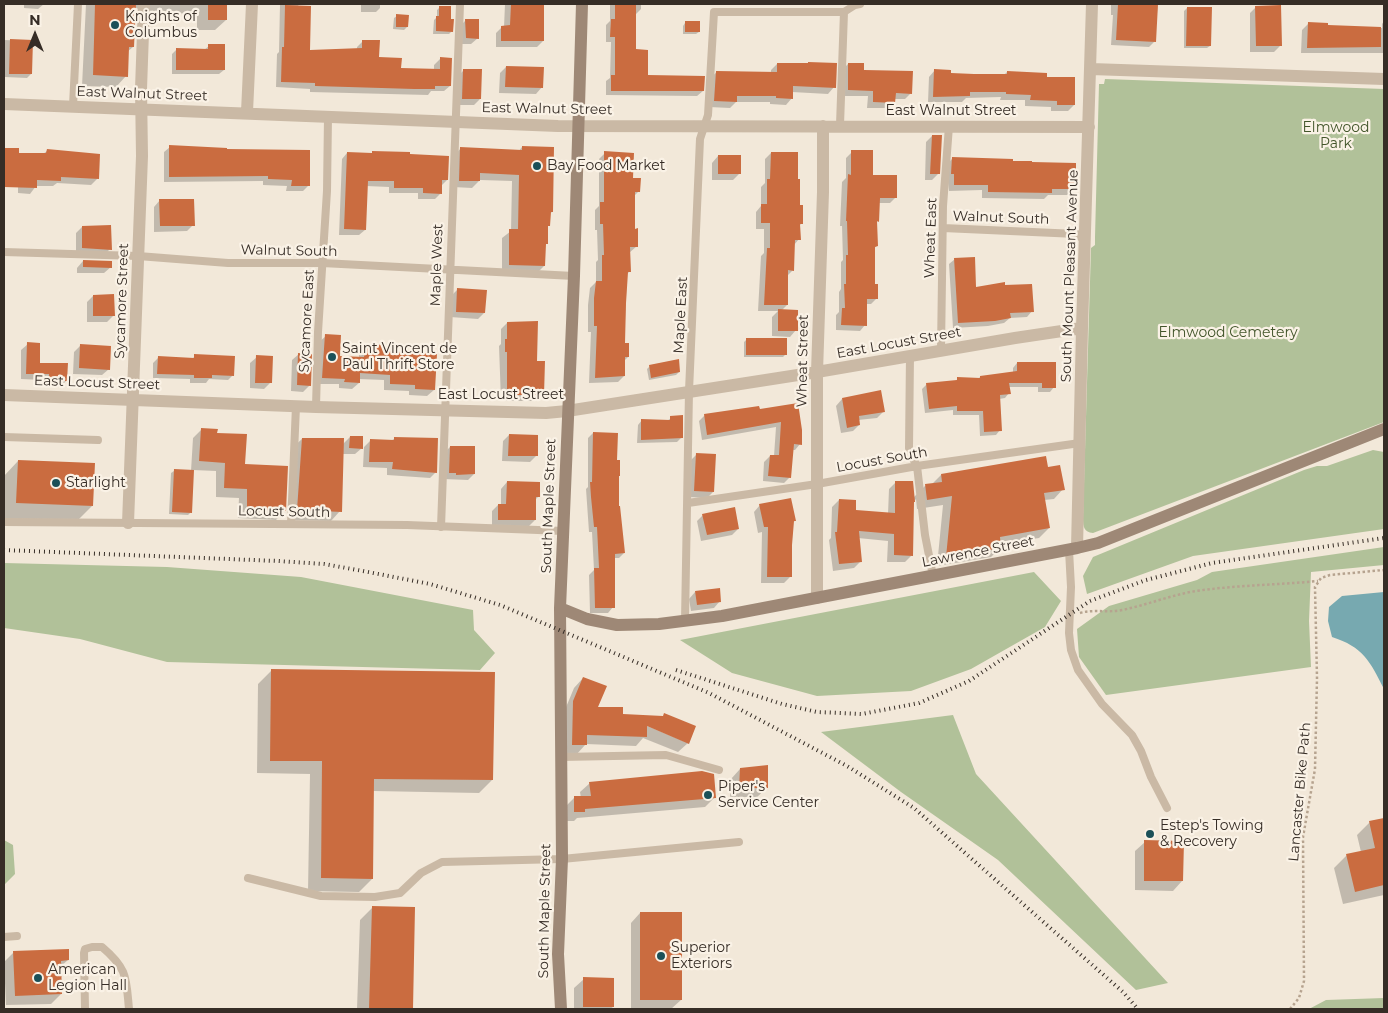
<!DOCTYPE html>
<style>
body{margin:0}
#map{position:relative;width:1388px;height:1013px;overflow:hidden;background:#f2e8d9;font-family:Montserrat,sans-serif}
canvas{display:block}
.frame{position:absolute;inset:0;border:5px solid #362d26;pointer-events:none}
.north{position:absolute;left:10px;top:10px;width:50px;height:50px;-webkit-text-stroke:4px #faf2e6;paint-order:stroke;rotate:0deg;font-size:14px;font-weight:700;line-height:20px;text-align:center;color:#362d26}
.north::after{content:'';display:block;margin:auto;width:18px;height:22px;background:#362d26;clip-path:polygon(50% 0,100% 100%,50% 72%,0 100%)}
</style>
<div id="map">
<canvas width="1388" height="1013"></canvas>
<div class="frame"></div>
<div class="north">N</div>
</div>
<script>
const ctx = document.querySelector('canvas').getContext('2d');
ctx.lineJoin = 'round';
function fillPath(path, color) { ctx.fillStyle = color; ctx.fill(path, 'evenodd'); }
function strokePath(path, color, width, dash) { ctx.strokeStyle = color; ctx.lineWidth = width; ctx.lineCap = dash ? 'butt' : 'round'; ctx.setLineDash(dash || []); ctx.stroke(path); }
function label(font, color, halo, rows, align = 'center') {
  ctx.font = font + ' Montserrat,sans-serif'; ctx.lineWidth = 4.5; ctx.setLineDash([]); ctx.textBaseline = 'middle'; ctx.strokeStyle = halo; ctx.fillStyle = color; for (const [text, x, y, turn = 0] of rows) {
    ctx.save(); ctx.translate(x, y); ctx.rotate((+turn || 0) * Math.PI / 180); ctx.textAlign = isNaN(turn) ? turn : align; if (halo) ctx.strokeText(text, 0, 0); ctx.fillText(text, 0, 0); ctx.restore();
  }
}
fillPath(new Path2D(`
 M1105 79 1384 89V422L1093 533C1084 532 1083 527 1083 518L1091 248 1095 245V237L1099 84H1104Z
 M1373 450 1384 452V529L1193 556 1087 594 1083 576 1093 557 1304 470 1317 466H1327Z
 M1384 547V565L1311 572 1309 621 1311 667 1106 695 1079 657 1077 629 1109 606 1197 580 1212 572Z
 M4 563 167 567 301 577 473 610 474 630 495 653 480 670 167 662 80 639 4 628Z
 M1034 572 1061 601 1045 627 971 669 911 691 817 696 732 673 680 640Z
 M953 715 976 774 1168 983 1136 990 998 860 901 792 821 732Z
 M4 840 13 845 15 874 4 885Z
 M1384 998V1009H1309L1326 1000Z`), '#b1c199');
fillPath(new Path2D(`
 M1384 592V689C1370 661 1363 647 1332 637L1328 621 1329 607 1342 596Z`), '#77a9b0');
fillPath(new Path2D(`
 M24 4H44L38 9 24 8Z
 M86 4H226V20L215 30H197V14L170 13V12L140 10 135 7 133 47 127 52 126 76 116 87 82 86Z
 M280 4H298L309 51 357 50V47L363 41 378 58 400 69 434 70V65L440 59 450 86 444 91H431L428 95 310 92V89L276 87 277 54 279 52Z
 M361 4H380V8L376 12H361Z
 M505 4H544L543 41 537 47H496V33L502 27H504Z
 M610 4H641V9L636 14 634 50 646 76 703 91 697 96 606 95V81L610 78 611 42H606V25L610 21Z
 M1111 4H1158L1154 42 1149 47 1111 45 1113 15H1111Z
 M440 7 452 31 449 34H433L434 20 437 17V10Z
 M1256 7 1280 46 1274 52H1250V13Z
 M1187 8 1210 46 1207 48H1184V11Z
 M397 16 407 27 404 30 393 29 394 18Z
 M466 20 478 38 471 44H460L459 27Z
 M1384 21V53H1301L1302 30 1308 24 1326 27 1382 28V24Z
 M685 23 699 32 696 34H683V26Z
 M4 40 32 41 31 74 27 78 5 77V74H4Z
 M209 46 224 70 219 74H172V54L177 49 204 50Z
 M777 64 834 87 828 94 792 92V98L786 105 770 104V102H736L730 108 709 107 710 78 717 72 771 73V70Z
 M848 64 862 72 911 93 905 99H894V102L888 108H867L868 96H842V70Z
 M506 67 542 87 536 94 499 93 500 73Z
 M464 70 480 99 474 105H456L457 77Z
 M935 70 950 74 1004 75 1007 72 1046 78 1074 105 1068 111H1051V107L1025 106V100H1000L1001 97 966 98 962 102H928L929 77Z
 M932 136 938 174 932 180H925L926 142Z
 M170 147 226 149 308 186 303 191H286L287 186 263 185V181L164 182V152Z
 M522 147 552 212 549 214V225L547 227V243L545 245 544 266 537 273 502 272V238L511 231 512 181 480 180 472 188 453 187 454 156 461 148 518 152Z
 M4 150H18V154H43L47 151 98 178 91 185 57 183 53 186H36L30 194 18 193V186H4Z
 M852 152 872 176 896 197 890 203H878V221L875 224 876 246 874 249V285L877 298 871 304H866L865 325 860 331 836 330V315L839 312V292L841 289V262L843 260 842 226H840L842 182 846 178V158Z
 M347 153 409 155 447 180 441 186 440 194 435 199H418V193H389V187L366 186 365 230 359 235H339L342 159Z
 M605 153 632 179 639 191 633 197 634 230 637 246 629 253V272L627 274 624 345 628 357 624 361V376L618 382 589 383 591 332H588V305L590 288 596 282V262L598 260 597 230H595V210L599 206V159Z
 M771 153 799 206 802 223 799 226V239L794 245 793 270 787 276V305L781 311 796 330 790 337 772 336V317L778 311H758L761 256 764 253V229H756V212L761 206V187L765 183V159Z
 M718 156 739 174 733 180H712V163Z
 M953 158 1012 162 1075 188 1069 195H1048L1044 199 982 198V190L949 191 946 165Z
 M160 200 193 225 187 231 154 232V207Z
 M82 227 110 249 104 255 76 254V233Z
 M955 259 975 289 1004 286 1032 311 1027 317 1010 318 1004 323 988 326 953 328 949 264Z
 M83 261 111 267 104 273H77V268Z
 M458 289 484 313 478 319 450 317 451 296Z
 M93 296 114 315 107 322H87V302Z
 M507 323 536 363 543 395 536 401H501L499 346 501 344V329Z
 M326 336 339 357 359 358V351L366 345 383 352 434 390 427 396 409 395V391L384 390V380L359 379V383L352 389 339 388V384H317L319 342Z
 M747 339 786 354 783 357H744V342Z
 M28 344 39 364 66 381 60 387H43V380L21 379V350Z
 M80 346 109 369 102 375 73 374 74 352Z
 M299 354 310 385 303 392 291 391 292 360Z
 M195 356 233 375 228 380 209 379 206 383H190V379L153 378V363L158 358 192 359Z
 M257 357 270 383 264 389 250 388V363Z
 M1017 363 1054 387 1050 392H1038V387H1009V393L1005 398 999 399 1000 430 996 435 980 436 979 415H953V410L925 413 922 389 927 384 955 381 958 379H978L980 377 1013 373V368Z
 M650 366 679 372 676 375 649 380 647 369Z
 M842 399 883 412 877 418 858 420 859 425 853 431 841 433 836 406Z
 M797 404 800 444 795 450H792L790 477 784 483 763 481 764 462 770 456H774L776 427 702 440 699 421 705 415 759 410Z
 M671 418 681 438 677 442 637 443 638 425 642 420 667 421Z
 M202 429 216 434 285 510 276 520 238 518 239 498 216 497V471L193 470 191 512 188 515 169 514 171 473 174 471H191L193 438Z
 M593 433 618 507 624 553 619 558H614L613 607 608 613H590L589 575 594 570 592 532H589L586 489 588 487V438Z
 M509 435 536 456 530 462 502 461 503 441Z
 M350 437 362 448 355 454H342L340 511 331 521 288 520 292 448 302 439 342 445Z
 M395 438 436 472 430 478 387 475V468L363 467 364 447 371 440 391 441Z
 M450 447 474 474 468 480 443 479 444 453Z
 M697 454 713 492 707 498 689 497 690 461Z
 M18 461 92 506 73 525 4 522V476Z
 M1047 469 1063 489 1054 499 1044 500 1049 528 1039 538 1000 544V548L991 557 937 566 943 505 917 509 916 499 913 503 912 555 905 562H887L888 541 858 538 861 561 854 568 833 571 829 540 831 538 832 507 839 500 854 512 888 514 889 489 896 482 914 497 925 486 931 485 941 475Z
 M507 482 539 496 535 500V520L529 526H492V511L498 505H501V489Z
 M760 505 795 521 793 522 790 577 784 583H761L762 532 758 533 754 512Z
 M703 515 738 529 732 535 701 541 697 521Z
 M695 592 720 601 714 608 691 611 689 599Z
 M271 671 492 780 479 793 373 791 372 879 359 892 308 891 310 774 257 773 258 684Z
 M583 678 596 708 621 715 688 743 678 752 643 738 636 746 586 744 576 755 563 754 564 712 574 688Z
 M740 769 767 788 757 797H730L731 779Z
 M590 783 715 797 705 807 577 818 574 821H565V807L574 798H581L580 792Z
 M1384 819V895L1343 904 1334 868 1347 855 1361 852 1357 835 1370 822Z
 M1145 842 1182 881 1173 891 1135 890V851Z
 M373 907 414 908 411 1009H357L360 920Z
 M640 913 681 1000 671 1009H631V923Z
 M14 952 68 960 60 967 61 994 51 1004 6 1005 4 962Z
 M584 979 613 1007 610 1009H574V988Z`), '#0003');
fillPath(new Path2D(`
 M95 4H136L134 47H129L128 77 93 75Z
 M208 4H227V20H208Z
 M511 4H544V41H501V26L510 25Z
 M615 4H636V49L648 50V75L705 76 704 91H611V75H615V37H610L611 19H615Z
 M1118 4H1158L1156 42 1116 40Z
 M285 5 311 6 310 50 362 48V40H380L379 57 402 58 401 68 440 69V57L452 58 451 86H435V89H414L315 86V83L281 82 282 47H284Z
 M1281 5 1282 46H1256L1255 6Z
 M439 6H451V19H454L453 32 436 31V16H439Z
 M1187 7H1212L1211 46H1186Z
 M396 14 409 15 408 27H396Z
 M465 19H479V39L466 38Z
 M685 21H700V32H685Z
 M1308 22 1328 23V25L1381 27V47L1307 48Z
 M10 39 33 40 32 74H9Z
 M208 44H225V70H176V48L208 49Z
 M808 62 837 63 836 88 793 86V99L776 98V96H737V102L714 101 716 71 777 72V63H808Z
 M848 63H864V70L913 71 912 94 896 93 895 103 873 102V91L848 90Z
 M506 66 544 67 543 88 505 87Z
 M463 69H482L481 99H462Z
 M934 69 951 70V73L974 74H1007V71L1047 73V77H1075V105H1057V101L1030 100 1031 95 1006 94V92H970V96L933 97Z
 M932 135H942L940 174H930Z
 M169 145 227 148V149L310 150V186H291L292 180 268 179V176L169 177Z
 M522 146 554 147 553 212H551L550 226H548V244H546L545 266 509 265V229H518L519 175 480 173V181H459L460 147 522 150Z
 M4 148H19V153H46L47 149 100 154 99 179 61 177V181L37 180V188L4 187Z
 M851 150H873V175H897V198H880L879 222 877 221 878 246 875 247V284H878V299H867V326L841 325 842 308H845L844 284H846V255H848L847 221H846L848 174 851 175Z
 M372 151 410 152V154L449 156 448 180H442V194L423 193V188H394V181H368L366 230 344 229 347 152 372 153Z
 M604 151 634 153 633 178H641L640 192H635V229L638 228V247H630L631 272H628L626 303 625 343H629V357H625V376L595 378 597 326H594V298L596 281H602V255H604L603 224H600V202H604Z
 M771 152H798V179H800V205H803V224H800L801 240H795L794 271 788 270V305H764L767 248H770V223H761V204H767V179H770Z
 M718 155H741V174H718Z
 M952 157 1013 159V161H1032V162L1076 163V189H1052V193L988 192V185H954V174H951Z
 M159 199H194L195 226H160Z
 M111 225 112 250 82 248V226Z
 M975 257 976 287 1005 282V285L1032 284 1034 312 1010 313 1011 318 995 321 958 323 954 258Z
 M83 260 112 261V268L83 267Z
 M457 288 487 290 485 313 456 312Z
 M114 294 115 316H93V295Z
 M778 309 798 310V331H778Z
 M538 321 537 361H545L544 395H507V352H505V339H507V322Z
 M325 334 341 335 340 356 364 357 365 344 385 345V351L437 354 435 390 415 389V385L390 384V375L360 373V383L344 382 345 379 322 378Z
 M746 338H787V355H746Z
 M27 342 40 343V363H68L67 381H49V374H26Z
 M80 344 111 346 110 370 79 368Z
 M298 353 312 354 311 386 297 385Z
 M194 354 235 356 234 376 212 375V378H194V375L157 374 158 356 194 358Z
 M256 355 273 356 272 383H255Z
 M679 359 680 372 651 378 649 365Z
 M1017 362H1056V388H1042V383H1009L1011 394 1000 395 1002 431 984 432 983 411H957V406L929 409 926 383 957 380V377L980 378V376L1017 371Z
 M881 390 885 412 859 416 860 425 847 428 842 398Z
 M798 403 802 430V445L794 444 791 478 768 476 770 455H779L781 422 707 435 704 414 759 406 760 409Z
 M683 415V438L641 440V419L670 420V416Z
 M201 428 218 429 217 433 247 434 245 464 288 466 286 511 247 509V489L224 488 225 463 199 461Z
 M593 432 618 433 617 460H620V476H619V506H620L625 553 615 554V608H595L594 568H599L597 527H594L591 497 590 482H592Z
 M509 434 538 435V456H508Z
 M350 436H363V449L349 448Z
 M394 437 438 438 437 473 392 469 393 462H369L370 439 394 440Z
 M302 438H344L342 512 297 510Z
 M450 446H475V474L456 475V473H449Z
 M696 453 716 454 714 492 694 491Z
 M1046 456 1048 467 1060 465 1065 490 1044 493 1050 528 1000 537 1001 548 946 557 952 496 927 500 925 484 942 482 941 474Z
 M18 460 95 463 93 506 16 503Z
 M174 469 194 470 192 513 172 512Z
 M507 481 540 482V497H536V520H498V504H506Z
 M895 481H913L915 502H914L913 556 894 555V534L859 531 862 562 839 564 835 532H837L839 499 856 500V510L895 513Z
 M791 498 796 521H794L792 545V577H767L768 527H764L759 504Z
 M735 507 739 529 707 535 702 514Z
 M720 588 721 602 697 605 695 591Z
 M271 669 495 672 493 780 374 779 373 879 321 878 322 761H270Z
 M583 677 607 686 598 707H623V714L663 716 664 713 696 726 689 744 647 726V737L587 735V745H572L573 701Z
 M768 765V788H739L740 768Z
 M702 771 714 774 716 798 585 809V812H574V796H591L589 782Z
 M1384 818V885L1355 892 1346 854 1375 848 1369 821Z
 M1144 840 1184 841 1183 881H1144Z
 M372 906 415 907 413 1009H369Z
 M640 912H682V1000H640Z
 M69 949V960L61 961 62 994 15 996 13 951Z
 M583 977 614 978V1007H583Z`), '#ca6c40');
strokePath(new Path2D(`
 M1080 613C1094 609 1107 613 1122 610 1147 605 1171 595 1196 591 1237 585 1277 585 1318 581
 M1290 1009 1299 998 1304 981 1303 837 1315 769 1317 678 1315 587 1321 578 1330 575 1384 570`), '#b6a38f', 2.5, [2.5, 2.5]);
strokePath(new Path2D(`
 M73 106 78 4
 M840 125 844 12
 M943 228 1077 234 1085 241
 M4 252 138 256 228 263H322L574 276
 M941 350 943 206 949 126
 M910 355 909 448 912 457 917 466 925 535 933 576
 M316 407 318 332 327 191 328 117
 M4 437 98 440
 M688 503 817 484 917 466 1080 443
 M4 522 407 525 564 531
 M291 524 296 406
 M441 527 460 4
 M1069 550 1071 587 1069 633 1071 650 1078 670 1102 704 1132 735 1141 751 1151 777 1167 808
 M685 621 689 391 700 139 708 115 714 12H844L855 5 860 4
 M561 757 666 755 719 770
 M248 878 321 896 375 897 400 893 421 873 442 862 562 859 739 842
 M4 937 17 936
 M85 1009 84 953 85 949 92 947H102C128 969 126 978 129 1009`), '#cab9a5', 8);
strokePath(new Path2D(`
 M1091 69 1384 79
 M4 104 558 126 1089 127
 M247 112 252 4
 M4 395 316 407 546 413 567 411 817 372 1015 338 1082 328
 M128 523 142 156 141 89 144 4
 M1077 548 1082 328 1092 4
 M817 598V372L823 192V126`), '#cab9a5', 12);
strokePath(new Path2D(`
 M560 608 587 619 617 625 659 624 722 616 1077 548 1098 543 1384 429
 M561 1009 558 954 562 859 560 608 574 276 582 4`), '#9e8876', 12);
strokePath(new Path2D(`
 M4 550 278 561 324 564 363 571 430 584 500 605 709 693 847 766 914 808 1123 992 1138 1009
 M676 670 782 704 817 712 862 714 919 703 969 681 1090 601 1146 580 1212 563 1384 538`), '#362d26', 4, [1, 4]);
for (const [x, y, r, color] of [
 [115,25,5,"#1b5058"],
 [537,166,5,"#1b5058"],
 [332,357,5,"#1b5058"],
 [56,483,5,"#1b5058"],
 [708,795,5,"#1b5058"],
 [1150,834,5,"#1b5058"],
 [661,956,5,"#1b5058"],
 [38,978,5,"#1b5058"]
]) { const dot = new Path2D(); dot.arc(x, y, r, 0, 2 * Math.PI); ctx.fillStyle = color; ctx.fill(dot); strokePath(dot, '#faf2e6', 2); }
label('14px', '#362d26', '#faf2e6', [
 ["Knights of",125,17],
 ["Columbus",125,33],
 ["Bay Food Market",547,166],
 ["Saint Vincent de",342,349],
 ["Paul Thrift Store",342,365],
 ["Starlight",66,483],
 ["Piper's",718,787],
 ["Service Center",718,803],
 ["Estep's Towing",1160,826],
 ["& Recovery",1160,842],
 ["Superior",671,948],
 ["Exteriors",671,964],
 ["American",48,970],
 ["Legion Hall",48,986]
], 'left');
label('14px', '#362d26', '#faf2e6', [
 ["East Walnut Street",142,94,2],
 ["East Walnut Street",547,109,1],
 ["East Walnut Street",951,111],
 ["Walnut South",1001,218,2],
 ["Wheat East",931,238,-88],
 ["Walnut South",289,251,1],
 ["Maple West",437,265,-88],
 ["South Mount Pleasant Avenue",1070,276,-88],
 ["Sycamore Street",122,301,-88],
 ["Maple East",681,315,-87],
 ["Sycamore East",307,321,-87],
 ["East Locust Street",899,343,-10],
 ["Wheat Street",803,361,-89],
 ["East Locust Street",97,383,2],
 ["East Locust Street",501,395],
 ["Locust South",882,460,-10],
 ["South Maple Street",549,506,-88],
 ["Locust South",284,512,1],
 ["Lawrence Street",978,552,-11],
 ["Lancaster Bike Path",1300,792,-85],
 ["South Maple Street",545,911,-89]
]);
label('14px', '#42552a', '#faf2e6', [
 ["Elmwood",1336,128],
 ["Park",1336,144],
 ["Elmwood Cemetery",1228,333]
]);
</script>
